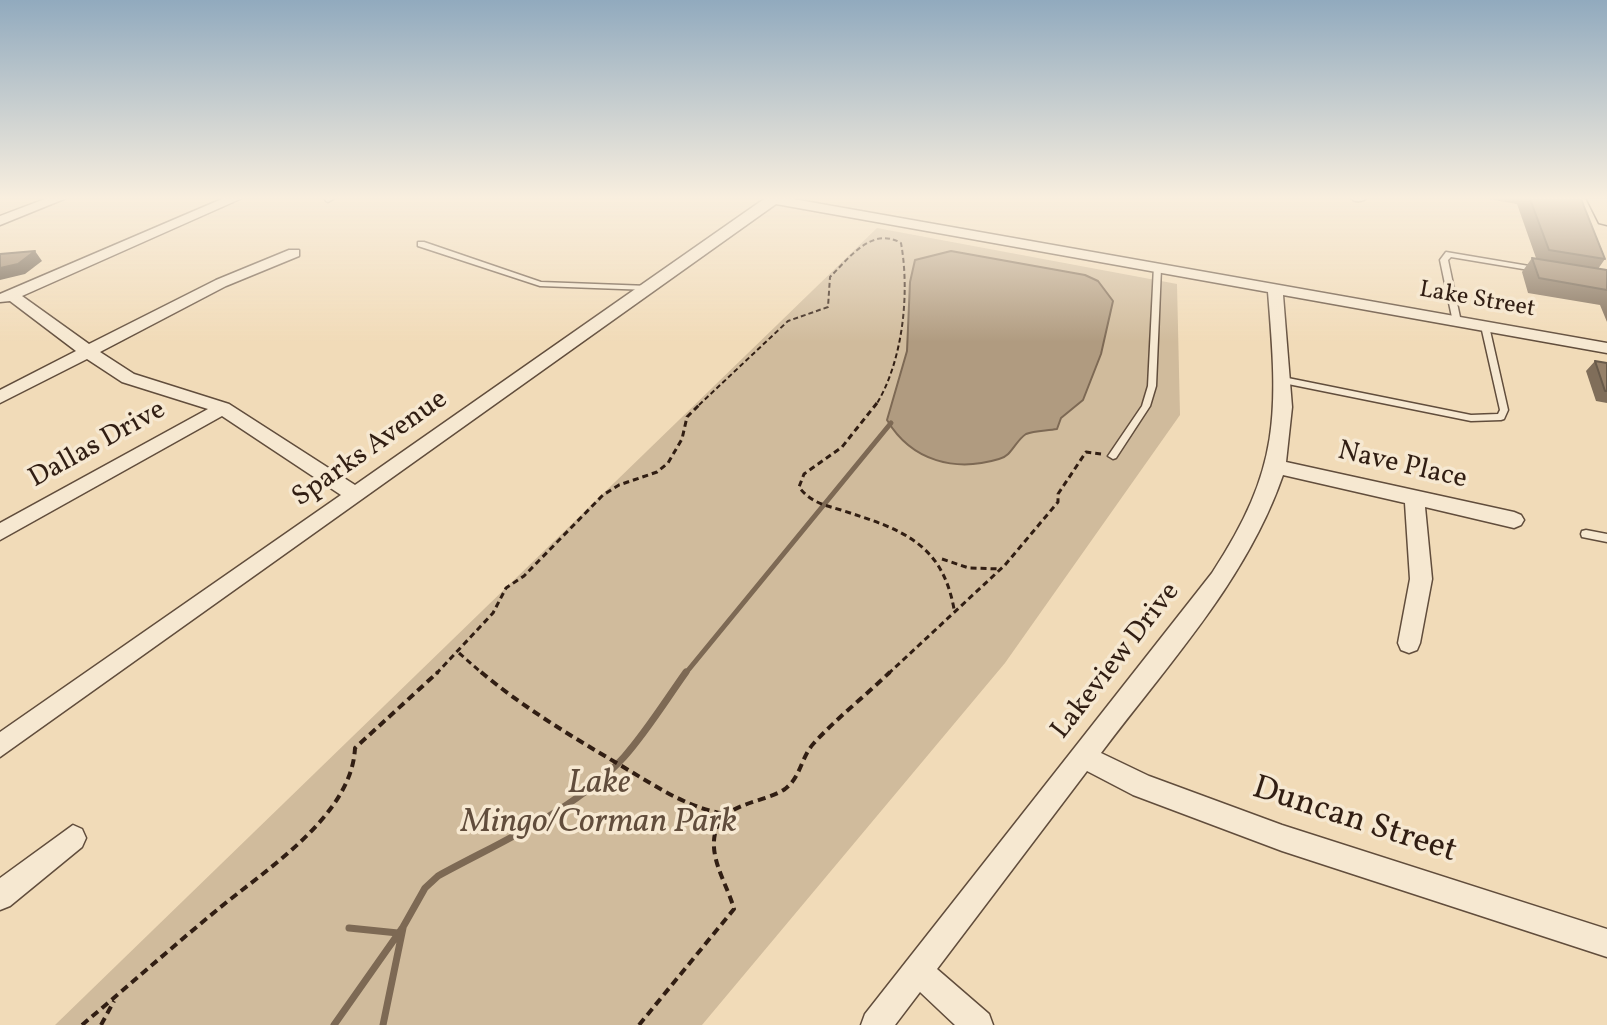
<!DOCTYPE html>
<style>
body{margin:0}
canvas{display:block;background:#f1dbb8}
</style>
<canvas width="1607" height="1025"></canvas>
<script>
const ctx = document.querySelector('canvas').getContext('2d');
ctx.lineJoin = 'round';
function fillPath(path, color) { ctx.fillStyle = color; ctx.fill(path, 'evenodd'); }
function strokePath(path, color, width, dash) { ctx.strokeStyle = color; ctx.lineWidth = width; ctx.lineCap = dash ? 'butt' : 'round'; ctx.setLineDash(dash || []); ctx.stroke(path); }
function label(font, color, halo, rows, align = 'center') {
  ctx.font = font + ' Vollkorn,serif'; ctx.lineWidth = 7; ctx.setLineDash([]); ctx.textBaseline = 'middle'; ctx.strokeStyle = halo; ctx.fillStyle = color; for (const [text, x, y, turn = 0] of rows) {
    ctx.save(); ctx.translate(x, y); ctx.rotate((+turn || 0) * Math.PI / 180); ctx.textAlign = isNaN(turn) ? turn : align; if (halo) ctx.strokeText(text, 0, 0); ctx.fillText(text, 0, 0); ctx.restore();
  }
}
fillPath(new Path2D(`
 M877 228 1177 284 1180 415 1005 663 702 1025H55Z`), '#d0bb9c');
const water = new Path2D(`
 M951 251 1085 275 1098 281 1113 301 1101 354 1083 400 1061 418 1057 429C1047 431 1035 430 1026 434 1015 441 1012 456 999 459 956 472 912 462 887 420L907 351 910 282 915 260Z`);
fillPath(water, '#b09b80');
strokePath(water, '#7d6954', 2);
strokePath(new Path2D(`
 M685 674 891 423`), '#7d6954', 5);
strokePath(new Path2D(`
 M349 928 398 933
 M334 1025 403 927 425 888 438 876C500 842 576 810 624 757 647 731 666 700 686 672
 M383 1025 403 928`), '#7d6954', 7);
const lane = new Path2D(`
 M325 199H333L328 202 326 201Z
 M1352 199H1365C1362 202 1354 202 1352 199Z
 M418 242H424L541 282 649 286 653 288 649 290 540 286 418 246Z
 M1446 252 1535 267 1539 269 1535 271 1451 257 1448 260 1461 322 1457 324 1453 322 1440 260Z
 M1154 266H1157L1161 268 1156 386 1150 406 1116 458 1113 459 1108 456 1142 406 1148 386Z
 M1482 324H1488L1489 326 1508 410 1504 419 1501 420 1471 421 1283 383 1279 380 1283 377 1471 415 1498 414 1500 410 1481 326Z
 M1586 530 1607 534V542L1582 537 1581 534 1582 531Z`);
const street = new Path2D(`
 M45 199H64L0 225V216Z
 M222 199H240L22 296 89 344 216 280 289 250H299V256L226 286 100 352 134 374 229 404 355 485 764 199H793L1607 343V353L1283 295 1292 407 1286 462 1514 512 1521 515 1524 520 1521 525 1514 528 1425 507 1432 579 1420 643 1417 650 1409 653 1401 650 1398 643 1410 579 1405 503 1283 475C1247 580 1167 665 1101 753L1149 776 1282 825 1607 929V957L1282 851 1133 795 1087 771 937 969 989 1014 993 1025H955L920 992 895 1025H861L865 1014 1212 573C1281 468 1278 414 1268 292L776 204 0 757V732L341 495 222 416 0 540V523L208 409 122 382 87 359 0 403V390L76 351 10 301 0 302V294Z
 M73 825 82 829 86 838 82 847 10 906 0 910V878Z`);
const primary = new Path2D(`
 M1587 199H1607V225L1599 223Z`);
strokePath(lane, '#614d3c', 3);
strokePath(street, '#614d3c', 3);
strokePath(primary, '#311e13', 3);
strokePath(new Path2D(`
 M699 405 788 321 828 307 830 277C849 258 872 226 901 243 910 293 903 361 876 405`), '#311e13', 2, [5, 3]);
strokePath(new Path2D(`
 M877 403 842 447 804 474 799 487C810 502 824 505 841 510 900 529 942 542 954 609
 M942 559 969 568 1001 569
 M459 653 483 674
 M436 674 493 613 506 588 524 576 603 495 619 485 657 472 668 463 682 439 687 417 701 403
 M888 674 1005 565 1058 502V494L1086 452 1101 454`), '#311e13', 3, [6, 4]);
strokePath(new Path2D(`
 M481 672C524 708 571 736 620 765 654 785 685 807 725 814
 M82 1025C127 987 171 948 217 910 265 870 352 816 355 748L438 672
 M101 1025 114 1001
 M639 1025 734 909C727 883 706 855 717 827 728 802 764 803 785 789 801 777 801 757 814 743 837 718 865 696 890 672`), '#311e13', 4, [8, 5]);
fillPath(lane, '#f6e8d1');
fillPath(street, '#f6e8d1');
fillPath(primary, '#f1dbb8');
fillPath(new Path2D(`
 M1489 199H1581L1605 259 1598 269 1607 270V322L1600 305 1528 293 1522 272 1532 258H1536L1517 204Z
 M1595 361 1607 363V403L1596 401 1586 371Z`), '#806e5a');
fillPath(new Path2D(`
 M35 251 42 261 25 274 0 280V268Z`), '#685a4a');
const building = new Path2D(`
 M1530 199H1581L1605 259 1549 250Z
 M35 251 18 264 0 268V254Z
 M1532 258 1607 270V290L1539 278Z
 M1595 361 1607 363V391H1605Z`);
fillPath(building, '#958069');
strokePath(building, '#685a4a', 2);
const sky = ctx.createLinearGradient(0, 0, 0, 342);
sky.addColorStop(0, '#91aabe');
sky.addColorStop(0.58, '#f9efdf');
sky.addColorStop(1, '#f9efdf00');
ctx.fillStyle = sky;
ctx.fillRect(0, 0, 1607, 342);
label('24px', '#311e13', '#f6e8d1', [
 ["Lake Street",1477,301,10]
]);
label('28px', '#311e13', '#f6e8d1', [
 ["Dallas Drive",98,446,-29],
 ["Sparks Avenue",371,450,-35],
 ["Nave Place",1402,467,13],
 ["Lakeview Drive",1117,662,-52]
]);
label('italic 34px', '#614d3c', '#f6e8d1', [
 ["Lake",599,786],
 ["Mingo/Corman Park",599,825]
]);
label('34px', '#311e13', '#f6e8d1', [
 ["Duncan Street",1354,822,18]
]);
</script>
